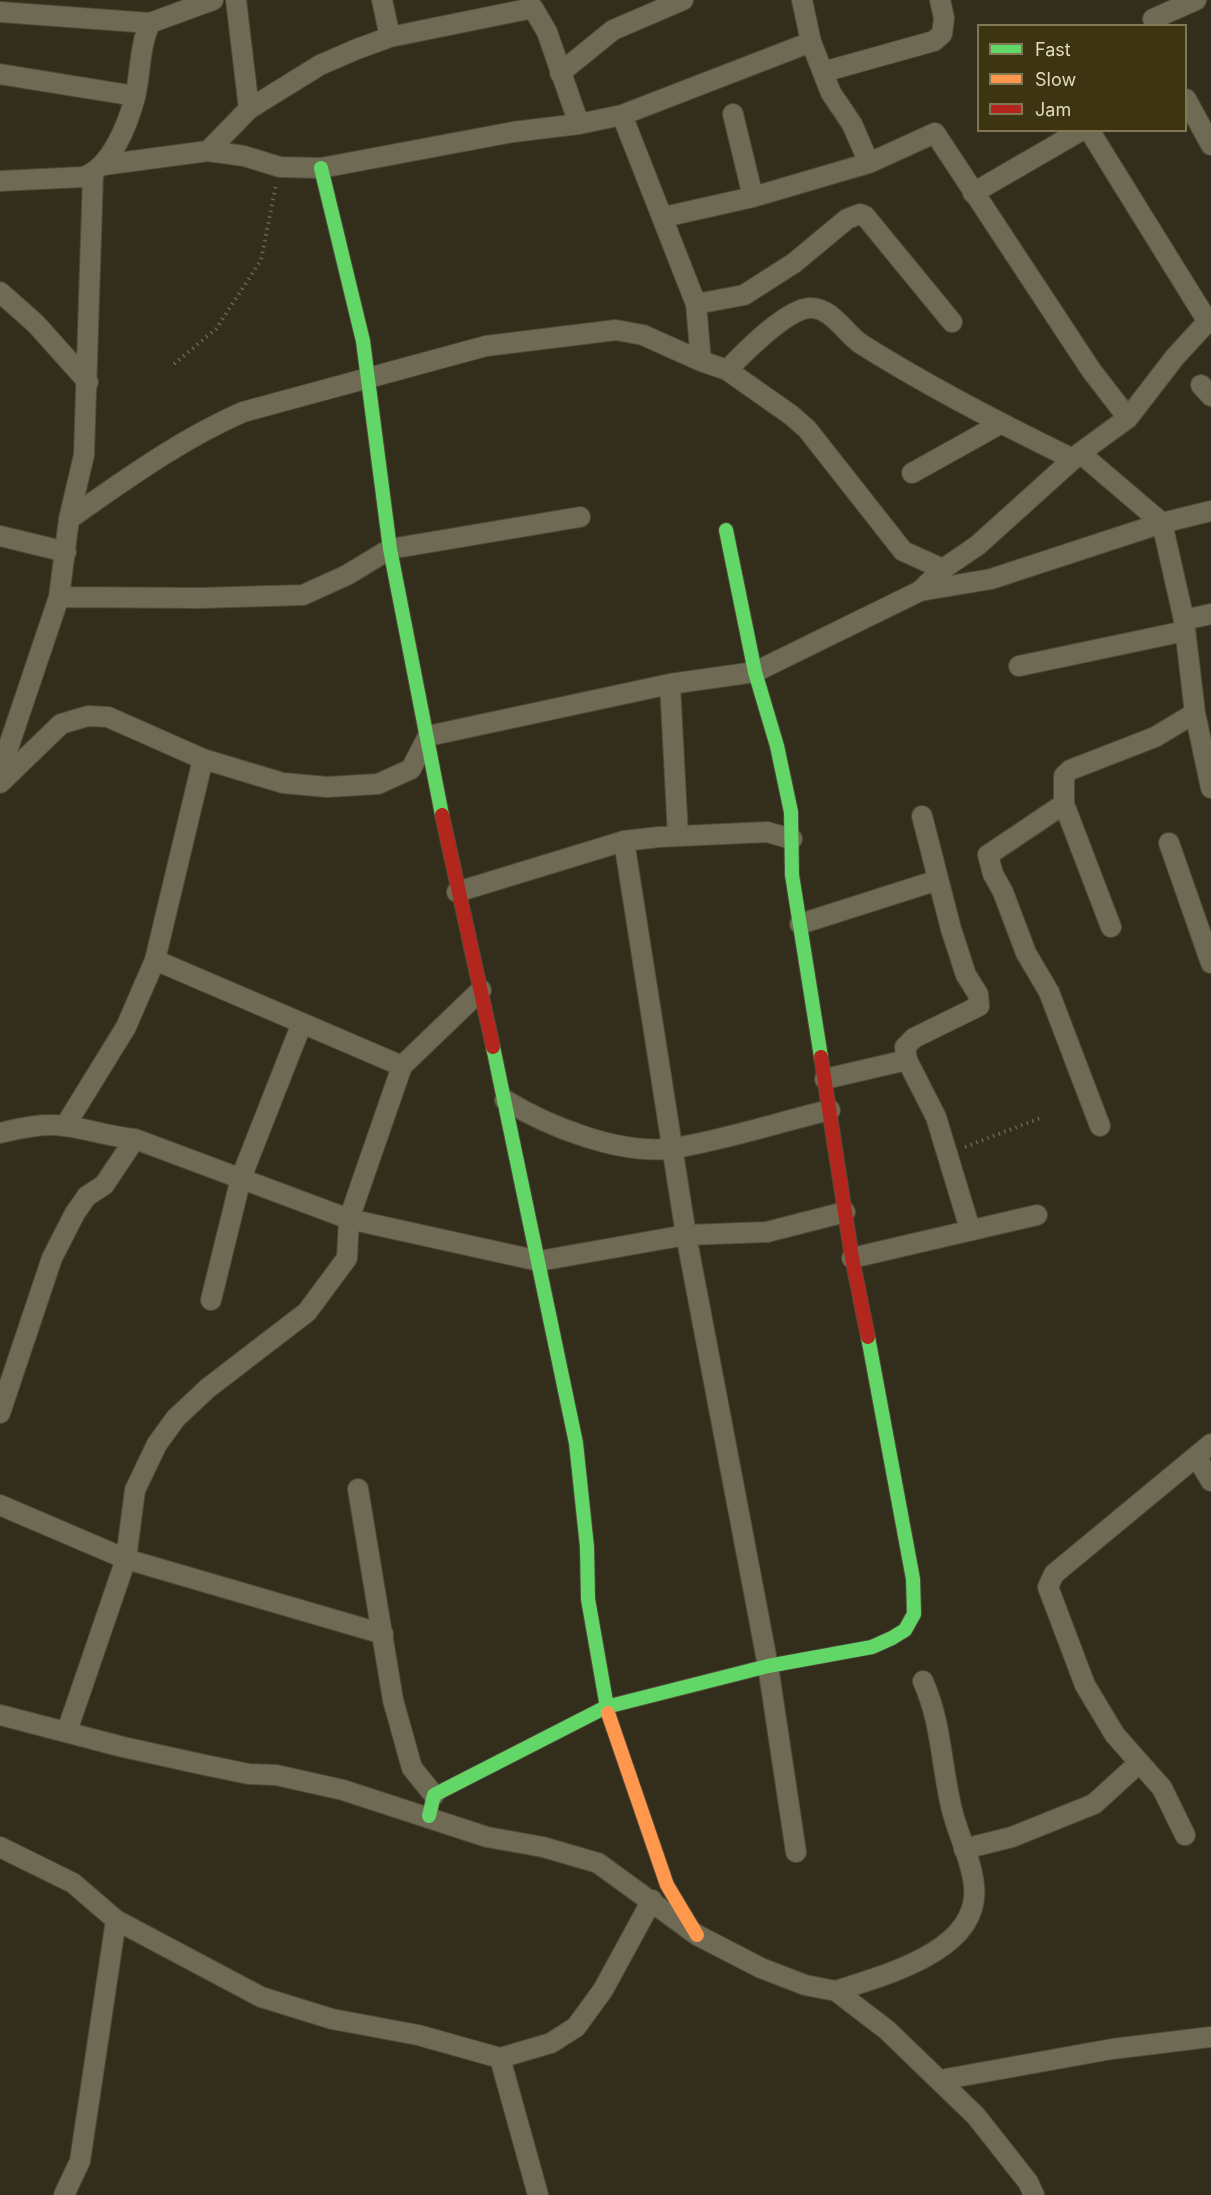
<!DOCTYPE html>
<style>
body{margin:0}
#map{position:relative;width:1211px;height:2195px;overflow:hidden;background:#332e1b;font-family:Inter,sans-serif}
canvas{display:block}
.legend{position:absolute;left:977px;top:24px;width:210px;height:108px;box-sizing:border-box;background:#3d3411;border:2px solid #807755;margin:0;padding:8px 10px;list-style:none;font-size:18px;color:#e4dcbb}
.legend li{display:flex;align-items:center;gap:12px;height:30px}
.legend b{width:30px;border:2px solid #807755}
</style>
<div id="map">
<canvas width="1211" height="2195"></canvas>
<ul class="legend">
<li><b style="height:8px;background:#63d668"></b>Fast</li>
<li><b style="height:8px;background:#ff974d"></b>Slow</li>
<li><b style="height:8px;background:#b3261e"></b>Jam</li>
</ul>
</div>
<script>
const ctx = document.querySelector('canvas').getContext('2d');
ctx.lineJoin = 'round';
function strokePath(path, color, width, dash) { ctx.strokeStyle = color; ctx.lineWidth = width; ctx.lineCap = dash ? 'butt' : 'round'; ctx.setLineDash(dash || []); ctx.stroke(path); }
const street = new Path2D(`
 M236 0 249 109
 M382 0 390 37
 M0 12 150 23
 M1153 19 1196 0
 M811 42 831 93 852 124 869 163
 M823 72 934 41 942 34 944 18 940 0
 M560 73 613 30 683 0
 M0 74 135 96
 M1186 99 1211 145
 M733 114 753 197
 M622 115 696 304 701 361
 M1089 130 1208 322
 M208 151 249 109 320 65 357 49 390 37 533 8 547 32 579 124
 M103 165 208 151 244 156 280 167 321 168 513 132 579 124 622 115 811 42 802 0
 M0 181 83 177C111 168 128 124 135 97 141 72 139 47 150 23L213 0
 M973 193 1082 130
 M664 217 753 197 869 163 935 133 1091 370 1128 418
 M0 292 36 324 88 382
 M696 304 744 295 794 263 847 219 860 214 865 216 952 322
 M727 370C744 353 786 309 810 308 831 307 845 333 861 344 929 387 1001 424 1073 459
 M1201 385 1211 396
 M1080 453 1162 523 1211 511
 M912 473 1000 424
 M69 519C125 480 181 439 243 412L486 346 616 330 643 335 701 361 727 370 791 415 807 429 903 551 943 569
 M0 536 66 552
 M920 591 991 579 1162 523 1184 620 1195 713 1211 788
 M59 597 200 598 303 595 347 575 390 549 580 517
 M1184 620 1211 614
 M1019 666 1185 631
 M670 684 678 836
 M0 772 59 597 69 519 84 455 93 174
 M0 783 61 724 88 716 108 717 203 759 283 783 327 787 378 784 411 769 428 736 670 684 755 672 920 591 943 569 978 545 1080 453 1128 418 1175 357 1211 318
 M1064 804 988 855 993 874 1003 892 1026 953 1049 992 1100 1126
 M624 841 686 1235 768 1666 796 1852
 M1169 843 1211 963
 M457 892 624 841 659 837 767 832 792 839
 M800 924 938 880
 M1111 927 1064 804V776L1070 770 1155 737 1195 713
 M155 960 402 1066
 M907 1060 905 1047 914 1038 979 1006 978 994 966 975 951 929 922 816
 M825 1079 907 1060 936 1117 970 1229
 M505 1100C549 1127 622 1156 674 1148 725 1140 779 1122 830 1110
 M65 1126 126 1027 155 960 203 759
 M0 1133C21 1128 43 1123 65 1126 88 1129 111 1137 135 1139L349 1219 539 1261 686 1235 767 1232 845 1212
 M852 1258 1037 1215
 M211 1300 241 1178 302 1023
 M0 1413 52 1258 75 1213 87 1196 104 1185 135 1139
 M1197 1458 1211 1481
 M358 1489 393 1700 412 1768 434 1795
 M0 1505 126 1559 383 1634
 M0 1715 123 1747 205 1765 249 1774 276 1775 343 1790 487 1837 543 1847 598 1863 697 1935 761 1968 805 1985 836 1991 887 2030 976 2116 1028 2182 1034 2195
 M67 1731 126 1559 135 1490 157 1444 176 1418 208 1388 307 1312 347 1258 349 1219 402 1066 481 990
 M1185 1835 1162 1788 1115 1735 1085 1685 1048 1587 1054 1574 1211 1444
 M0 1847 73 1883 116 1920 261 1997 332 2019 418 2035 500 2058 551 2043 576 2027 603 1990 652 1900
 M964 1849 1012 1837 1094 1804 1139 1763
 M836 1991C884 1975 981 1951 974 1886 972 1861 958 1835 952 1810 941 1766 942 1724 923 1681
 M500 2058 538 2195
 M940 2080 1112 2049 1211 2037
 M64 2195 80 2161 116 1920`);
const fast = new Path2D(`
 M321 168 363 341 390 549 442 815
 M726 530 755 672 777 746 791 812 792 875 821 1057
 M493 1047 576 1443 587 1547 588 1599 608 1713
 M429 1816 434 1795 606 1707 768 1666 872 1647 892 1638 905 1630 914 1614 913 1579 868 1337`);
const slow = new Path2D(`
 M608 1713 667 1885 697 1935`);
const jam = new Path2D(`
 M442 815 493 1047
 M821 1057 852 1258 868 1337`);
strokePath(street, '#4f4a39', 22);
strokePath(fast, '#4f4a39', 16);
strokePath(slow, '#4f4a39', 16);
strokePath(jam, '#4f4a39', 16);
strokePath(new Path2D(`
 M174 364 216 329 261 260 276 185
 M965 1147 1043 1117`), '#696552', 4, [1.5, 4.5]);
strokePath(street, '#6f6a53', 20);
strokePath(fast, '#63d668', 14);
strokePath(slow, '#ff974d', 14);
strokePath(jam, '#b3261e', 14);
</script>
